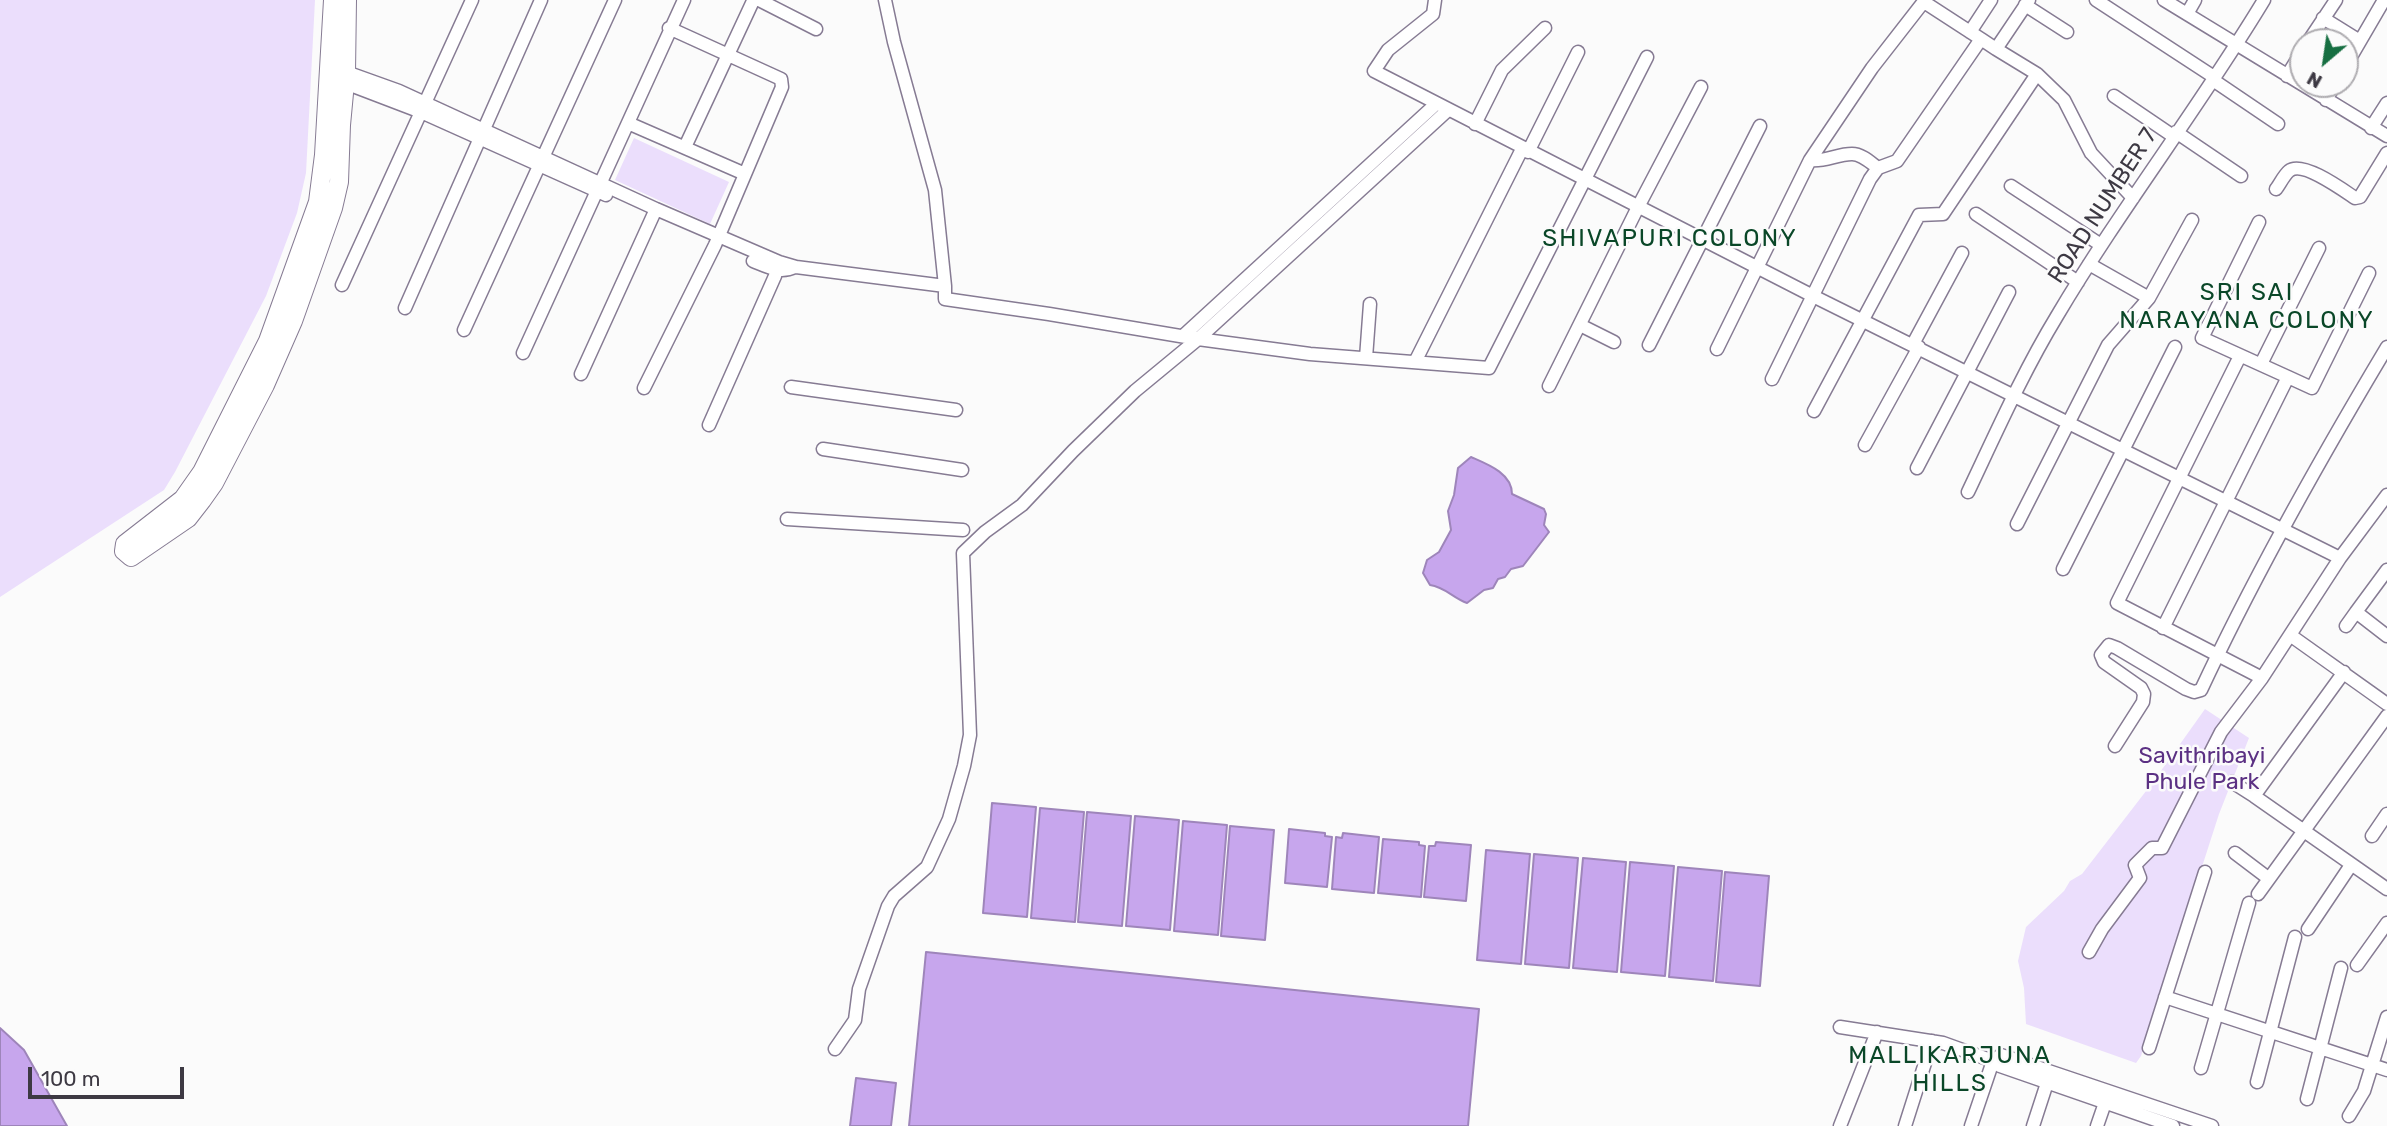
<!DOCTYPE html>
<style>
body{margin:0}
#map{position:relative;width:2387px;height:1126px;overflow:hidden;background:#fbfbfb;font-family:Rubik,sans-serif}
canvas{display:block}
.north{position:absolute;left:2289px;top:28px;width:70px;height:70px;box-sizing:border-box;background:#fbfbfb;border:2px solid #afadb1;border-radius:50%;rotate:209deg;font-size:19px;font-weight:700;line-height:28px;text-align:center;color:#3d3943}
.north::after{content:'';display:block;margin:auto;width:24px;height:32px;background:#176f42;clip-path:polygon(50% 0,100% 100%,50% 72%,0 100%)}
.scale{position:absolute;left:28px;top:1067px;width:156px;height:32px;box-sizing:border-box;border:4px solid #3d3943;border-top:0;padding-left:9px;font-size:21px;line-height:24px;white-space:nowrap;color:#3d3943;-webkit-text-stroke:5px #fbfbfb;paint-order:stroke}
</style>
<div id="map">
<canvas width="2387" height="1126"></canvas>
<div class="north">N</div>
<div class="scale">100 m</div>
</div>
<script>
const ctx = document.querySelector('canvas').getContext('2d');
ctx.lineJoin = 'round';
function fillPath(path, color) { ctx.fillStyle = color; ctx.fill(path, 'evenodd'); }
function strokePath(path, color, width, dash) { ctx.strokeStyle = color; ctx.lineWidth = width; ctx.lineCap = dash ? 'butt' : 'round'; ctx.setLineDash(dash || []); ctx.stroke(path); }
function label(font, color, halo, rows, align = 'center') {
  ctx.font = font + ' Rubik,sans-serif'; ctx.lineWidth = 5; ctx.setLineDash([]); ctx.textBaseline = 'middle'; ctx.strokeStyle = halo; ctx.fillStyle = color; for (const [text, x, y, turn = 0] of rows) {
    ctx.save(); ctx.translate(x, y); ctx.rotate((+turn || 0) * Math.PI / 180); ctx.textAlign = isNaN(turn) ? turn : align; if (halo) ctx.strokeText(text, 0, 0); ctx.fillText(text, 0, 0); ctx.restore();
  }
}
fillPath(new Path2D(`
 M0 0H315L306 173 297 213 266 296 175 472 164 490 0 597Z
 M634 138 729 182 710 224 615 180Z
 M2205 709 2249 738 2219 814 2141 1056 2136 1063 2026 1024 2024 988 2018 961 2026 927 2064 891 2070 881 2082 874 2153 782Z`), '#ebdefc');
const water = new Path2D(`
 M1471 457C1487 464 1512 473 1512 494L1544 509 1546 514 1544 525 1549 532 1523 566 1511 569 1505 577 1498 579 1493 588 1484 590 1467 603C1453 598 1445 587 1430 585L1423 573 1427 560 1439 552 1451 530 1448 511 1454 495 1458 468Z
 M992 803 1036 807 1027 917 983 913Z
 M1040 808 1084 812 1075 922 1031 918Z
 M1087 812 1131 816 1122 926 1078 922Z
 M1135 816 1179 820 1170 930 1126 926Z
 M1183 821 1227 825 1218 935 1174 931Z
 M1230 826 1274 830 1265 940 1221 936Z
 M1289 829 1325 833V836L1332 837 1327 887 1285 883Z
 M1343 833 1379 837 1374 893 1332 889 1336 837 1342 838Z
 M1383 839 1419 842V845L1425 846 1421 897 1378 893Z
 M1436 842 1471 845 1466 901 1424 897 1429 846H1435Z
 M1486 850 1530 854 1521 964 1477 960Z
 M1534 854 1578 858 1569 968 1525 964Z
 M1583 858 1626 862 1617 972 1573 968Z
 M1630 862 1674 866 1665 976 1621 972Z
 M1678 867 1722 871 1713 981 1669 977Z
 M1725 872 1769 876 1760 986 1716 982Z
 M926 952 1479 1009 1468 1126H909Z
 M0 1028 24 1050 67 1126H0Z
 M856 1078 896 1083 891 1126H850Z`);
fillPath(water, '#c7a6ed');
strokePath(water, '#9e85ba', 2);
const street = new Path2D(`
 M759 0 816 29
 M885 0 894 42 935 190 945 286
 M1435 0 1433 14 1388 50 1374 71 1813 296 2340 558
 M2096 0 2214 77
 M2164 0 2387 136
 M1924 2 1981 39
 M2025 5 2067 32
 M2187 14 2195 0
 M2323 18 2360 41
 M1970 32 1991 0
 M2308 42 2336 0
 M2345 67 2384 0
 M346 72 399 91 656 209 779 262 796 267 945 286V299L1049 314 1198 339 1310 354 1489 368 1647 57
 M2037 74 2064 100 2091 153 2133 198
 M2287 76 2303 50
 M2213 80 2278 124
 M345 83 421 112 606 195
 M2114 96 2173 136
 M2326 100 2335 84
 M628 123 745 174
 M1475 124 1502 70 1545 28
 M2371 128 2387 103
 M2176 132 2241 176
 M685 147 753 1 756 0
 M1528 152 1578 52
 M1810 160C1825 162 1837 154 1852 154 1862 154 1871 163 1878 168
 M2011 186 2101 245
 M2276 189C2280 184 2284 175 2289 171 2302 160 2343 190 2355 198L2360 197 2387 153
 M1976 214 2078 282
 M2259 222 2202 338 2288 377
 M753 261C768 267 780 274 795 267
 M2089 264 2149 298
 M342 285 472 0
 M405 308 541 0
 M1580 325 1614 342
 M464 330 615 0
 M1183 336 1436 104
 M1913 344 1962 253
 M1649 345 1760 126
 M1717 349 1810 160 1872 68 1925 0
 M523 353 684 0
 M2240 356 2117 603 2262 678
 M1366 358 1370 304
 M1415 362 1522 149
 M2261 364 2319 248
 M581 374 656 209
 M1772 379 1870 179 1878 168 1897 161 1981 39 1996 49
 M1549 386 1638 207 1701 87
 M791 387 956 410
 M644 388 715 245 782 87 781 79 669 28
 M1814 411 1919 215 1943 214 2037 74 1996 49 2029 0
 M709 425 775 276 779 262
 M1865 445 1919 347
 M823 449 962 470
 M1917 468 2009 292
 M1968 492C1996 433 2023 372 2057 316 2121 208 2199 108 2264 0
 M787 519 963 530
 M2017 524 2108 345 2149 298 2192 220
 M2063 569 2175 347
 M2387 570 2356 612 2387 636
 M2346 626 2356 612
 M2163 628 2288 377 2312 388 2369 273
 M2290 635 2387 704
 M2344 672 2254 796 2387 889
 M2115 746 2143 702 2144 694 2141 688 2104 662 2101 655 2109 645 2117 648 2186 689 2194 692 2201 690C2256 572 2320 459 2387 347
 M2232 782 2254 796
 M2372 836 2387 814
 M2235 853 2268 878
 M2258 894 2387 716
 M2308 929 2351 865
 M2089 952 2102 929 2140 878 2135 865 2152 848H2162L2221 732 2262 678 2340 558 2387 495
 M2357 965 2387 923
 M2165 997 2387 1070
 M1840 1027 1943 1043 1993 1061 2000 1066 2173 1126
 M2149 1048 2205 872
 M835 1049 855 1020 859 989 888 906 894 896 927 867 949 819 964 766 970 735 963 553 985 532 1022 505 1073 451 1135 391 1198 339 1448 110
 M2201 1068 2249 903
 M2257 1082 2295 937
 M2307 1099 2341 968
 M2349 1116 2364 1091 2387 1017
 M1840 1126 1877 1032
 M1905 1126 1932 1041
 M1971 1126 1993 1061 2001 1055 2212 1126
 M2033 1126 2047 1083
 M2097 1126 2107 1097`);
const secondary = new Path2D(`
 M333 0 324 155 318 202 268 341 202 472 183 499 125 544 124 551 131 557 188 518 202 500 214 483 265 385 293 321 333 208 339 182 341 125 346 72 347 0`);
strokePath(street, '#867b93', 15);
strokePath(secondary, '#867b93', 20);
strokePath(street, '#fff', 12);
strokePath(secondary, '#fff', 18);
label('23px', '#3d3943', '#fbfbfb', [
 ["ROAD NUMBER 7",2103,206,-57]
]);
label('23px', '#5b3083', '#fbfbfb', [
 ["Savithribayi",2202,756],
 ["Phule Park",2202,782]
]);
ctx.letterSpacing = '2px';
label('24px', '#0a4728', '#fbfbfb', [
 ["SHIVAPURI COLONY",1670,239],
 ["SRI SAI",2247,293],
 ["NARAYANA COLONY",2247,321],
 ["MALLIKARJUNA",1950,1056],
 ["HILLS",1950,1084]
]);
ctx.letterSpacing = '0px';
</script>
